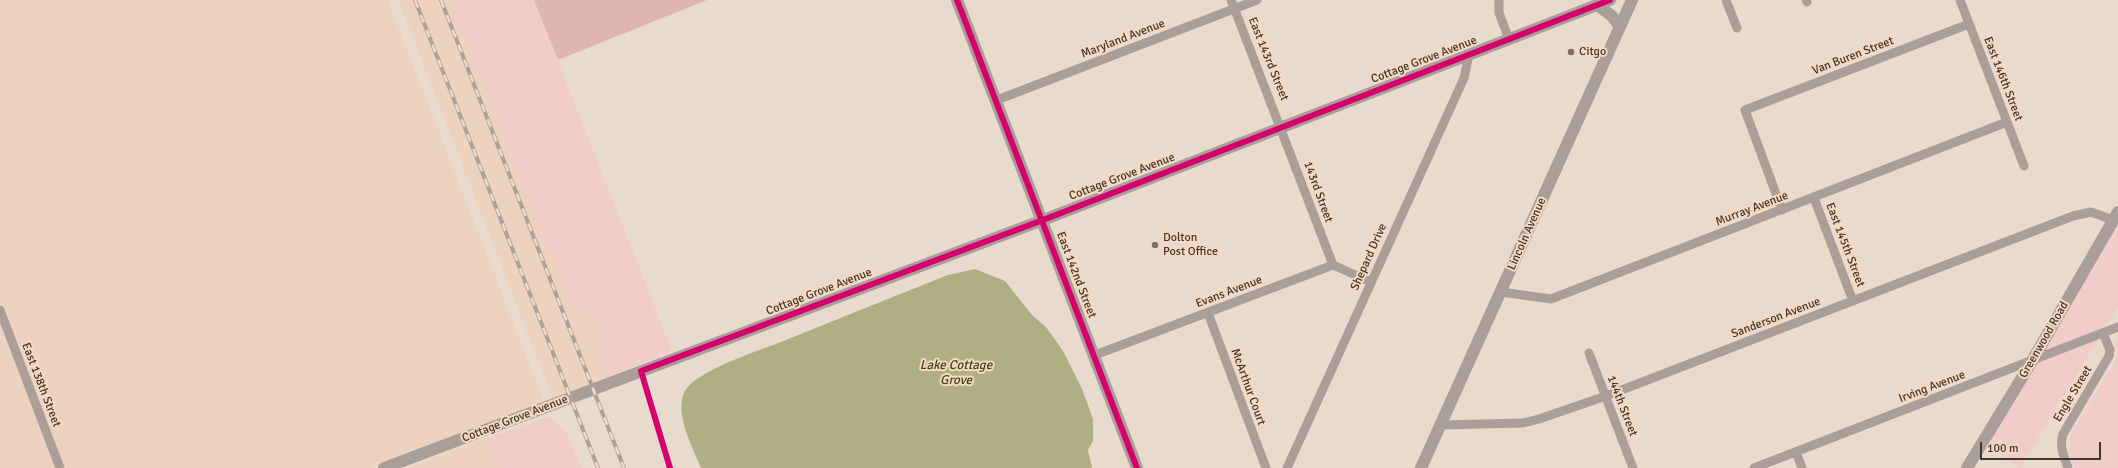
<!DOCTYPE html>
<style>
body{margin:0}
#map{position:relative;width:2118px;height:468px;overflow:hidden;background:#e9dace;font-family:Signika,sans-serif}
canvas{display:block}
.scale{position:absolute;left:1980px;top:442px;width:121px;height:18px;box-sizing:border-box;border:2px solid #41362d;border-top:0;padding-left:5px;font-size:12px;line-height:14px;white-space:nowrap;color:#41362d;-webkit-text-stroke:3px #f5d9c2;paint-order:stroke}
</style>
<div id="map">
<canvas width="2118" height="468"></canvas>
<div class="scale">100 m</div>
</div>
<script>
const ctx = document.querySelector('canvas').getContext('2d');
ctx.lineJoin = 'round';
function fillPath(path, color) { ctx.fillStyle = color; ctx.fill(path, 'evenodd'); }
function strokePath(path, color, width, dash) { ctx.strokeStyle = color; ctx.lineWidth = width; ctx.lineCap = dash ? 'butt' : 'round'; ctx.setLineDash(dash || []); ctx.stroke(path); }
function label(font, color, halo, rows, align = 'center') {
  ctx.font = font + ' Signika,sans-serif'; ctx.lineWidth = 4; ctx.setLineDash([]); ctx.textBaseline = 'middle'; ctx.strokeStyle = halo; ctx.fillStyle = color; for (const [text, x, y, turn = 0] of rows) {
    ctx.save(); ctx.translate(x, y); ctx.rotate((+turn || 0) * Math.PI / 180); ctx.textAlign = isNaN(turn) ? turn : align; if (halo) ctx.strokeText(text, 0, 0); ctx.fillText(text, 0, 0); ctx.restore();
  }
}
fillPath(new Path2D(`
 M0 0H388L544 401 370 468H0Z
 M398 0H452L548 247H552L572 305 592 311 604 345 596 350 606 378 553 399Z
 M487 438 499 468H408Z`), '#edd3bf');
fillPath(new Path2D(`
 M452 0H534L672 351 606 378 596 350 604 345 592 311 572 306 552 248 548 247Z
 M2118 215V307L2020 468 1983 443Z
 M2118 337V468H2075C2070 455 2067 446 2072 432L2115 362 2117 354 2114 341Z
 M550 417 565 431 582 468H499L487 438Z`), '#f0ccca');
fillPath(new Path2D(`
 M534 0H707L558 60Z`), '#dfb5b3');
fillPath(new Path2D(`
 M975 269 1005 281 1032 315 1046 327 1063 351 1082 389 1093 419V441L1088 450 1092 468H701C693 448 671 408 687 388 701 370 754 352 776 344 833 321 890 298 948 275Z`), '#b0af83');
strokePath(new Path2D(`
 M1231 0 1333 265
 M1499 0V13L1509 39
 M1726 0 1737 28
 M1806 0 1807 2
 M1960 0 2024 166
 M997 100 1257 0
 M1814 198 1853 301
 M1782 210 1745 110 1969 24
 M1501 292 1551 299 2007 122
 M0 310 60 468
 M1208 313 1266 468
 M1589 353 1633 468
 M1095 355 1333 265 1371 282
 M1442 425 1523 423 1539 419 1606 396 2073 216 2091 212 2113 220
 M1796 452 1802 468
 M1287 468 1464 78 1469 55
 M1754 468 2118 327
 M2068 468C2064 456 2059 447 2063 434L2109 356 2110 350 2103 333`), '#aa9e99', 9);
strokePath(new Path2D(`
 M957 0 1137 468
 M1597 5 1612 16 1620 27
 M384 468 1043 220 1610 0
 M1421 468 1632 0
 M1967 468 2032 361 2118 212`), '#aa9e99', 12);
const rail = new Path2D(`
 M415 0 598 468
 M441 0 624 468`);
strokePath(rail, '#aca19b', 4);
strokePath(rail, '#f5d9c2', 2.5, [8]);
strokePath(new Path2D(`
 M957 0 1137 468
 M670 468 641 371 1043 220 1610 0`), '#d6006c', 6);
for (const [x, y, r, color] of [
 [1571,52,4,"#7c6f65"],
 [1155,245,4,"#7c6f65"]
]) { const dot = new Path2D(); dot.arc(x, y, r, 0, 2 * Math.PI); ctx.fillStyle = color; ctx.fill(dot); strokePath(dot, '#f5d9c2', 1.5); }
label('12px', '#41362d', '#f5d9c2', [
 ["Maryland Avenue",1123,39,-21],
 ["Van Buren Street",1853,56,-21],
 ["East 143rd Street",1268,59,68],
 ["Cottage Grove Avenue",1424,60,-21],
 ["East 146th Street",2003,79,69],
 ["Cottage Grove Avenue",1122,177,-21],
 ["143rd Street",1318,192,70],
 ["Murray Avenue",1752,209,-21],
 ["Lincoln Avenue",1527,234,-66],
 ["East 145th Street",1845,245,69],
 ["Shepard Drive",1369,257,-66],
 ["East 142nd Street",1076,275,69],
 ["Cottage Grove Avenue",819,292,-21],
 ["Evans Avenue",1229,292,-21],
 ["Sanderson Avenue",1776,318,-21],
 ["Greenwood Road",2044,340,-60],
 ["East 138th Street",41,385,69],
 ["McArthur Court",1248,387,70],
 ["Irving Avenue",1932,387,-21],
 ["Engle Street",2073,394,-59],
 ["144th Street",1622,406,69],
 ["Cottage Grove Avenue",515,419,-21]
]);
label('12px', '#41362d', '#f5d9c2', [
 ["Citgo",1579,52],
 ["Dolton",1163,238],
 ["Post Office",1163,252]
], 'left');
label('italic 13px', '#3f4315', '#f5d9c2', [
 ["Lake Cottage",956,366],
 ["Grove",956,381]
]);
</script>
